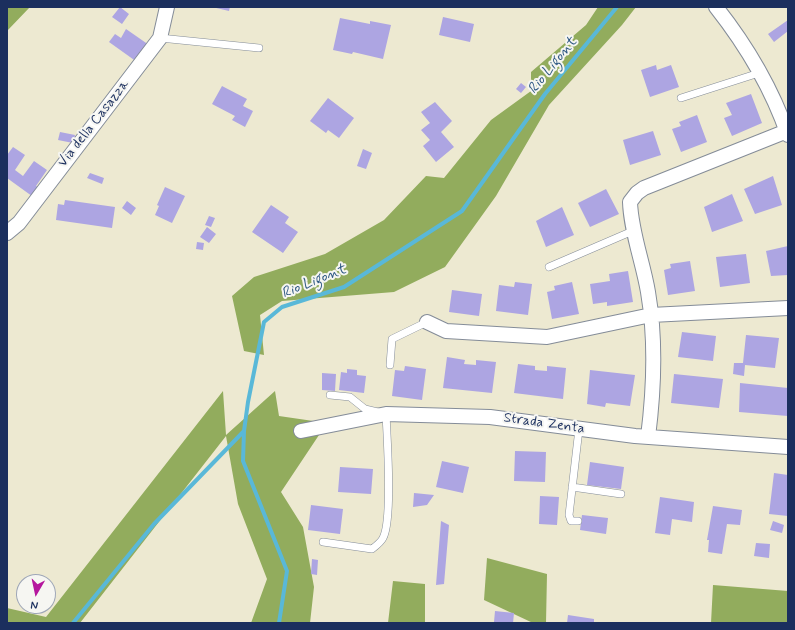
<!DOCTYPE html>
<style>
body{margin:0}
#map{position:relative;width:795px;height:630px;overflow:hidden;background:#ede9d1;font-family:Mynerve,sans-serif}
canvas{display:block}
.frame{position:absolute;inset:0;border:8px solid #1b2f5e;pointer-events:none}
.north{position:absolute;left:16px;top:574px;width:40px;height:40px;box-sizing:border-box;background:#f6f6f2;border:1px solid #9ea6b7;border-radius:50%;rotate:189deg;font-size:11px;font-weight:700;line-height:16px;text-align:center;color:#1b2f5e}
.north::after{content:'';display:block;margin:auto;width:14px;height:18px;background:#b5179e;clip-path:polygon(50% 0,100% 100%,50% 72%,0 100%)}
</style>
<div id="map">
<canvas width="795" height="630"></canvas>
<div class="frame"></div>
<div class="north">N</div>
</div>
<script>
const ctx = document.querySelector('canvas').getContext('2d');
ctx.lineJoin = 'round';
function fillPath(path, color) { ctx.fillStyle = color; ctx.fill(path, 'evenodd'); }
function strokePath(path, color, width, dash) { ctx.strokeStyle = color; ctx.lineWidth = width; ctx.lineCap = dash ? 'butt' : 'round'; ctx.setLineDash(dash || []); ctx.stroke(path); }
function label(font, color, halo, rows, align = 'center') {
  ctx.font = font + ' Mynerve,sans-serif'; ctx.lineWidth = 4; ctx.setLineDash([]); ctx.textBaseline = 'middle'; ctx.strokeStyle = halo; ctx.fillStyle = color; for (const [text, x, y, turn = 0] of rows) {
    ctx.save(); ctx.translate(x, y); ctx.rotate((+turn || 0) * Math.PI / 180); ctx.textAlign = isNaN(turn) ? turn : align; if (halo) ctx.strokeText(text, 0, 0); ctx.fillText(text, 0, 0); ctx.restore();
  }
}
fillPath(new Path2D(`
 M7 7H30L7 31Z
 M598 7H636L622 25 549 105 496 196 445 267 394 292 282 301 260 315 264 355 244 351 232 296 254 277 325 254 384 220 426 176 444 178 491 120 531 91V72L586 25Z
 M223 391 226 435 275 391 279 416 327 423 281 492 303 527 314 587 310 623H251L267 579 238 504 226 436 80 623H7V608L46 617Z
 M487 558 547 574 546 623H533L484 600Z
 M393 581 425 584V623H388Z
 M713 585 788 591V623H711Z`), '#92ac5d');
strokePath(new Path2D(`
 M73 623 154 524 244 431
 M279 623 287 571 243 461 244 431 248 402 264 322 282 307 344 287 462 211 545 94 617 7`), '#59b8d8', 4);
fillPath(new Path2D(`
 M120 7 129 14 122 24 112 17Z
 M212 7H230L229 11Z
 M443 17 474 24 470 42 439 35Z
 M340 18 370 24V21L391 25 383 59 353 52 352 54 333 50Z
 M788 20V31L774 42 768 34Z
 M126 29 149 45 137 62 109 42 115 34 121 38Z
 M656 65 657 70 671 65 679 87 650 97 641 70Z
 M521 83 526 87 521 93 516 89Z
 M222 86 247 99 243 106 253 111 245 127 232 120 235 116 212 104Z
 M751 94 762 123 732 136 724 118 732 115 726 103Z
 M328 98 354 118 339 138 328 130 326 133 310 121Z
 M435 102 452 121 441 132 454 147 436 162 423 146 430 140 421 130 430 123 421 112Z
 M697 115 707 142 681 152 672 129 681 126 679 122Z
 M653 131 661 155 630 165 623 140Z
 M60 132 75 135 73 143 58 140Z
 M13 147 25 155 15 170 23 176 34 161 47 170 36 186 42 190 36 199 7 178V155Z
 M363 149 372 153 366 169 357 166Z
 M90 173 104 178 102 184 87 178Z
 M773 176 782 205 755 214 744 189Z
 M165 187 185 196 172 223 155 215 159 206 157 205Z
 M606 189 619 214 590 227 578 203Z
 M732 194 743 221 712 232 704 207Z
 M65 200 115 207 112 228 56 220 58 204 64 205Z
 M127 201 136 208 131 215 122 208Z
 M271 205 289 217 285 223 298 232 283 253 252 232Z
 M562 207 574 235 546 247 536 221Z
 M209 216 215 218 211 227 205 225Z
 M207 227 216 234 209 243 200 237Z
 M197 242 204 243 203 250 196 249Z
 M788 246V275L771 276 766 251Z
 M746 254 750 283 720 287 716 257Z
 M690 261 695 291 668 295 664 270 671 268 670 264Z
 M628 271 633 302 607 306V302L593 304 590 284 610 281 609 274Z
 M515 282 532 284 528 315 496 311 499 285 514 287Z
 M572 282 579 314 552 319 547 292 555 290 554 286Z
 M452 290 482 294 479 316 449 312Z
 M682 332 716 336 713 361 678 357Z
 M746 335 779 338 775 368 745 365 744 376 733 374 734 363H743Z
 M447 357 465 360 464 364 476 365V360L496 362 492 393 443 388Z
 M518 364 535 366V370L547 371V366L566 368 563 399 514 393Z
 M405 366 426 369 422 400 392 396 395 370 404 371Z
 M347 369 357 370V375L366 376 364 393 339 390 341 372 347 373Z
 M590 370 635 375 630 406 606 403 605 407 587 404Z
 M322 373 336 374 335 391 322 390Z
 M674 374 723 379 719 408 671 403Z
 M740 383 788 388V416L739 412Z
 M515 451 546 452 545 482 514 481Z
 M442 461 469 467 463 493 436 487Z
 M590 462 624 467 621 489 587 485Z
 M340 467 373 469 371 494 338 492Z
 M774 473 788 475V516L769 514Z
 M414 493 434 495 427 505 413 507Z
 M540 496 559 497 557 525 539 524Z
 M660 497 694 502 692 522 672 519 670 535 655 533Z
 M311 505 343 509 340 534 308 530Z
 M713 506 742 510 740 525 727 524 722 554 708 552 709 540H707Z
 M582 515 608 518 606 534 580 530Z
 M441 521 449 525 444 584 436 585Z
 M773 521 784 525 782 533 770 530Z
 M756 543 770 544 769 558 754 556Z
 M312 559 318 560 317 575 311 574Z
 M495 611 514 613 513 623 494 622Z
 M568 615 594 619V623H567Z`), '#ada5e2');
const lane = new Path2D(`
 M160 38 259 48
 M681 98 759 73
 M549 267 635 230
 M390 365 392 339 427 322
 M572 487 621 494
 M578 521H571L569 515 579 429
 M323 542 372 549C376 546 381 542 383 538 393 519 387 438 386 414L365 409 350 397 330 395`);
const street = new Path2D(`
 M716 7C746 45 772 89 788 135
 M7 233 19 223 160 38 167 7
 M427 322 446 331 547 337 651 315 788 308
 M301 431 386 414 490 417 635 436 788 447
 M648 437C654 390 656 339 648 292 643 262 631 232 630 202L637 193 644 188 787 131`);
strokePath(lane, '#848c98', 8);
strokePath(street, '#848c98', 16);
strokePath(lane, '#fff', 7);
strokePath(street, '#fff', 14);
label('14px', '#1b2f5e', '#f6f6f2', [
 ["Via della Casazza",94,124,-52],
 ["Strada Zenta",544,424,8]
]);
label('italic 15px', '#2e5883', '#f6f6f2', [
 ["Rio Ligont",553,66,-51],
 ["Rio Ligont",314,282,-22]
]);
</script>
